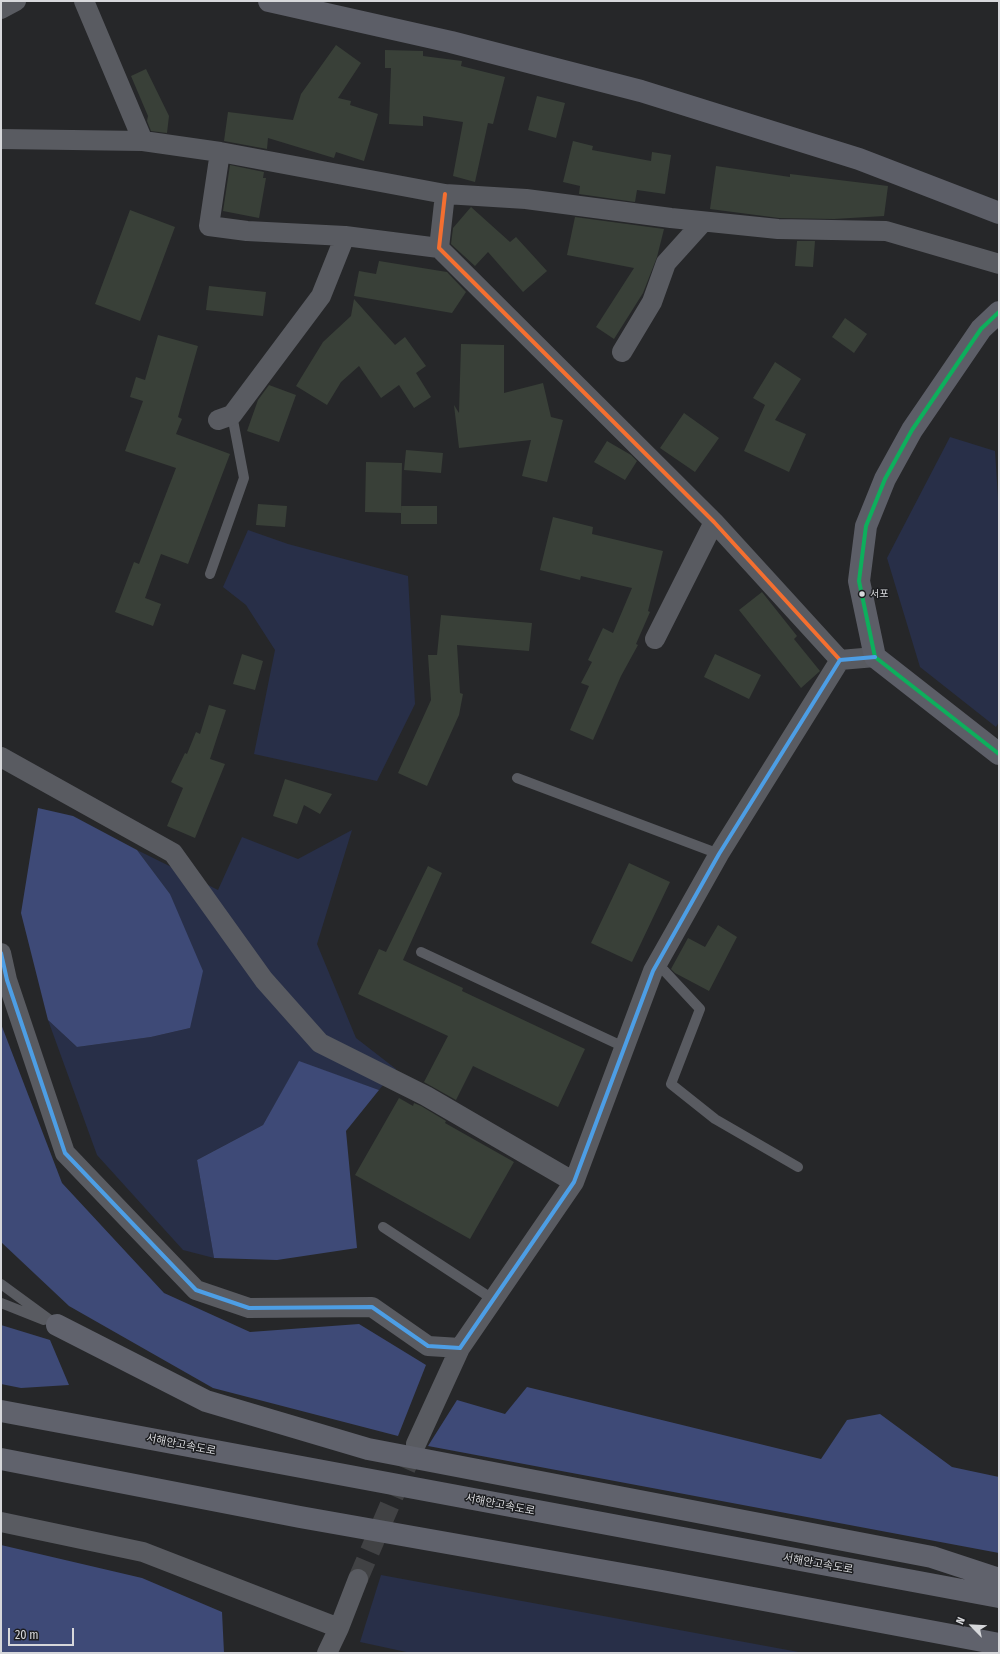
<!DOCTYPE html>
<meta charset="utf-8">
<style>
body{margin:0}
#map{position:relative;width:1000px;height:1654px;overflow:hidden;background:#262729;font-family:"Fira Sans Condensed",sans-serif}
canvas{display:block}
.frame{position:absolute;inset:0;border:2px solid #d7d8db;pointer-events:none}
.north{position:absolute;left:952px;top:1606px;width:40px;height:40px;-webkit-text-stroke:3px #1c1d20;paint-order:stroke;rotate:294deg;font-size:11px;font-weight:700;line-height:16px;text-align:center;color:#d7d8db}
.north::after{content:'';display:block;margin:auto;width:14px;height:18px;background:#d7d8db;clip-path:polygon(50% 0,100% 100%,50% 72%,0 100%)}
.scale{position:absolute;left:8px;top:1628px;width:66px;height:18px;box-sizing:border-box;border:2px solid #d7d8db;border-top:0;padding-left:5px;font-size:12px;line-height:14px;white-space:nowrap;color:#d7d8db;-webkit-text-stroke:3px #1c1d20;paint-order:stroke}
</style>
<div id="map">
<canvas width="1000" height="1654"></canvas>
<div class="frame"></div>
<div class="north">N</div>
<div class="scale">20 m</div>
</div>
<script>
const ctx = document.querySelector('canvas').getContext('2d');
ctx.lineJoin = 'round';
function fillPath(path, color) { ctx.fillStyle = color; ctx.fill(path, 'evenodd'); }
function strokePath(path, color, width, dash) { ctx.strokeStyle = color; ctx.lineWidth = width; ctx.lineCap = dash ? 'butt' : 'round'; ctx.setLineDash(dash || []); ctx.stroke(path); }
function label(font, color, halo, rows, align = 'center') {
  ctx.font = font + ' "Fira Sans Condensed","Noto Sans KR",sans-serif'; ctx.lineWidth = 3; ctx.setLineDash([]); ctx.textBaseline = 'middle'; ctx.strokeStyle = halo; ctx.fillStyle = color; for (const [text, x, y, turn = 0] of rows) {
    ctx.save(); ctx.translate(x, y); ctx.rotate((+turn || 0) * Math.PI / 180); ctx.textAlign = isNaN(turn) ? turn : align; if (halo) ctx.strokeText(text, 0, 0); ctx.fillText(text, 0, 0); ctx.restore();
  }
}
fillPath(new Path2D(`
 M950 437 995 451 999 513V722L996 727 920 667 887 558Z
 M248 530 288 544 408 576 415 704 377 781 254 754 275 650 246 605 223 587Z
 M352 830 317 944 356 1038 396 1069 379 1090 299 1062 263 1125 197 1160 214 1258 183 1250 97 1155 48 1020 77 1047 151 1037 190 1028 170 894 137 850 218 890 242 837 298 859Z
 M381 1575 804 1653H411L360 1642Z`), '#282f48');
fillPath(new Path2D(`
 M38 808 73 816 137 850 170 894 203 971 190 1028 151 1037 77 1047 48 1020 21 913Z
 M1 1024 62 1183 164 1293 250 1332 359 1324 426 1365 398 1436 213 1388 69 1306 1 1242Z
 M299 1061 379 1090 346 1131 357 1248 277 1260 214 1258 197 1160 263 1125Z
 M1 1325 50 1340 69 1385 21 1388 1 1384Z
 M527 1387 821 1459 847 1420 880 1414 952 1467 999 1477V1553L428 1446 457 1400 505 1414Z
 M1 1545 142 1578 222 1612 224 1653H1Z`), '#3e4a77');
fillPath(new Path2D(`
 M336 45 361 63 338 98 351 101 350 105 378 114 364 161 336 152 334 158 268 138 267 149 224 141 228 112 293 120 301 94Z
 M385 50 423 51V56L462 61 461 66 505 77 493 124 488 123 475 182 453 176 463 122 423 116V126L389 124 391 68H385Z
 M146 69 169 116 167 133 151 131 147 121 148 116 131 76Z
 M537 96 565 103 556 138 528 130Z
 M573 141 593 146 592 150 651 161 652 152 671 155 665 194 637 190 635 202 579 194 580 186 563 182Z
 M230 165 264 172 263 178H266L259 218 223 211Z
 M716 166 790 177V174L888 186 884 216 834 219 779 218 710 209Z
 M471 207 510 242 516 237 547 271 523 292 488 252 475 266 451 244 453 228Z
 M130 210 175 227 140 321 95 304Z
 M575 217 664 229 657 257 643 293 614 339 596 327 634 268 567 255Z
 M797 241H815L813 267 795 266Z
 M379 261 447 272 466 292 452 313 354 296 359 271 376 274Z
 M209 286 266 292 263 316 206 310Z
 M354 299 395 345 405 337 426 366 416 373 431 397 414 408 399 385 381 398 359 366 341 382 327 405 296 386 323 342 351 316Z
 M845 318 867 334 854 353 832 337Z
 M158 335 198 346 178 417 182 419 176 434 230 454 188 564 161 554 145 598 161 604 153 626 115 612 134 562 139 564 176 468 125 451 143 401 130 397 136 377 145 380Z
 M461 344 504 345V393L543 383 551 417 563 420 547 482 522 476 531 440 459 448 454 405 459 413Z
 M775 362 801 379 775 420 806 434 789 472 744 451 765 405 753 398Z
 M269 385 296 395 279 442 247 431 258 400Z
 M684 413 719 438 695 472 660 448Z
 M607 441 631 455 637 461 625 480 594 462Z
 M406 450 443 453 441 473 404 470Z
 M366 462 402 463 401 513 365 512Z
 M258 504 287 506 285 527 256 525Z
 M401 506H437V524H401Z
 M553 517 593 527 592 534 663 551 648 611 650 612 636 644 638 645 621 676 593 740 570 730 589 686 581 683 592 662 588 660 603 628 613 633 632 588 581 576 580 580 540 570Z
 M762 592 797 636 794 639 820 671 801 688 739 610Z
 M441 615 532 623 529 651 457 645 460 693 463 694 459 715 427 786 398 773 431 700 428 655H437Z
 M242 654 263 661 255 690 233 684Z
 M715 654 761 675 749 699 704 677Z
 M209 705 226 710 210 759 225 764 195 838 167 826 183 788 171 782 185 753 187 754 196 732 200 734Z
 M285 779 332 794 320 814 304 805 297 824 273 816Z
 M629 863 670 882 632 962 591 943Z
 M428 866 442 873 403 960 463 988 462 991 585 1049 558 1107 473 1066 456 1100 424 1082 448 1036 358 994 379 949 386 952Z
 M718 925 737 937 709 991 675 973 671 969 688 938 705 947Z
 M399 1098 413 1106 414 1103 421 1106 446 1121 445 1123 514 1162 470 1239 355 1175Z`), '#394038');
strokePath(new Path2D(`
 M358 1579 416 1444`), '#414244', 20, [20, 10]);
strokePath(new Path2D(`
 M210 574 244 478 232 415
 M517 778 719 854
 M421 952 624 1047
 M658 964 700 1009 671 1084 715 1119 798 1167
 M383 1227 494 1300
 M1 1284 57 1325
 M1 1303 44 1320`), '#595b61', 10);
strokePath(new Path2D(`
 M84 1 143 141
 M1 9 16 1
 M1 139 143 141 220 152 445 194 526 199 671 218 778 229 886 231 999 264
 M220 152 209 226 247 231 345 236 439 248
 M445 194 439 248 714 522 840 660
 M622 352 652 302 666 263 703 222
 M218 420 232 415 321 296 345 236
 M655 639 714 522
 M1 757 173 853 264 980 320 1043 426 1096 574 1182
 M1 953 7 980 65 1153 196 1290 249 1308 372 1307 428 1346 460 1348 574 1182 653 971 719 854 840 660 875 657
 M416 1444 460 1348
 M1 1522 143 1552 339 1628 358 1579
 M327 1653 339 1628`), '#595b61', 20);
strokePath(new Path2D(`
 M269 1 451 42 641 91 859 159 999 213
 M999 312 981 329 912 430 885 479 866 526 859 581 875 657 999 754`), '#5c5e67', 22);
strokePath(new Path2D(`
 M57 1325 206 1401 368 1449 932 1557 999 1579
 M1 1411 999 1597
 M1 1459 300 1517 662 1581 999 1644`), '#60626c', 22);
strokePath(new Path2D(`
 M445 194 439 248 714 522 840 660`), '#f46f30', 4);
strokePath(new Path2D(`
 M999 312 981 329 912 430 885 479 866 526 859 581 875 657 999 754`), '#0daf5c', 4);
strokePath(new Path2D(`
 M1 953 7 980 65 1153 196 1290 249 1308 372 1307 428 1346 460 1348 574 1182 653 971 719 854 840 660 875 657`), '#4d9ee5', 4);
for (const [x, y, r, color] of [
 [862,594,3.5,"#d7d8db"]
]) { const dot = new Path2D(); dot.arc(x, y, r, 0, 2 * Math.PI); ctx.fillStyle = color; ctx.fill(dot); strokePath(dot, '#1c1d20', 1.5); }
label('10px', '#d7d8db', '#1c1d20', [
 ["서포",870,594]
], 'left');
label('11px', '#d7d8db', '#1c1d20', [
 ["서해안고속도로",181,1445,11],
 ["서해안고속도로",500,1505,11],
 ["서해안고속도로",818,1564,10]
]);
</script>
